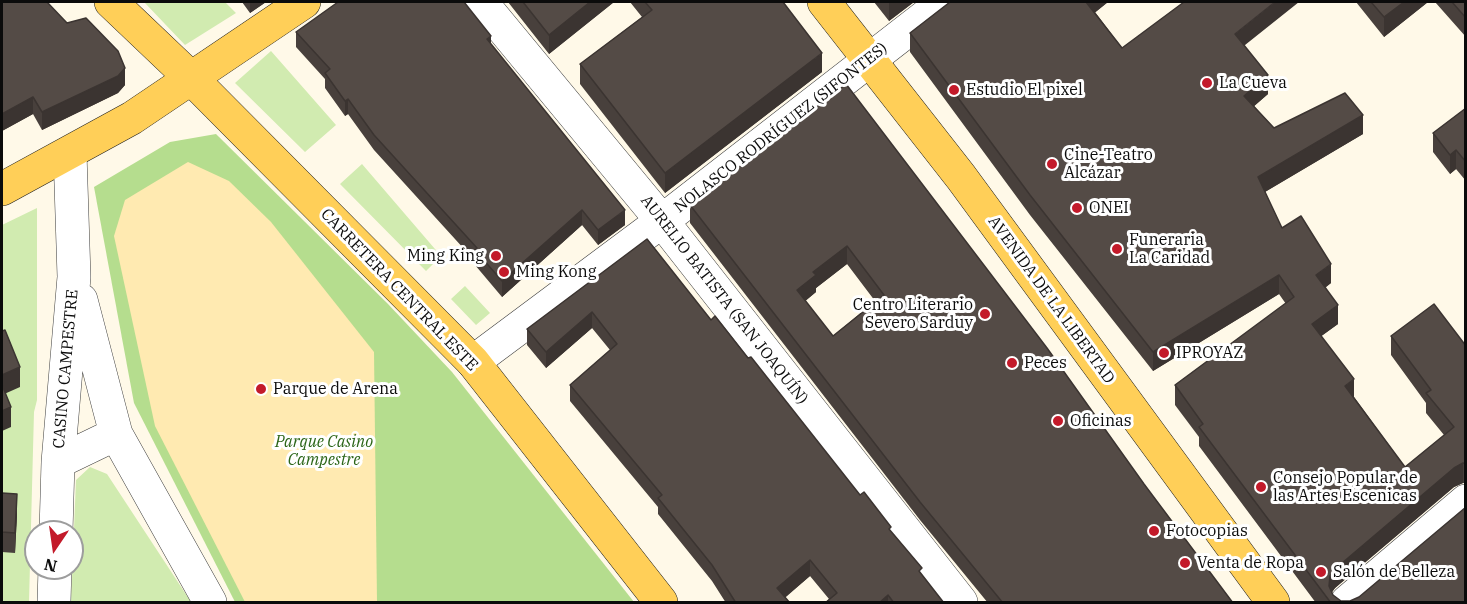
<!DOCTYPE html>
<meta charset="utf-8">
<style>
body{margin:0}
#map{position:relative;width:1467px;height:604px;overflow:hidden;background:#fff9e8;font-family:"IBM Plex Serif",serif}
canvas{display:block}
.frame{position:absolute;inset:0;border:3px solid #0b0b0b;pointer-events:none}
.north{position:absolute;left:24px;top:520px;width:60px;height:60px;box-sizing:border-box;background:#fff;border:2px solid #9d9d9d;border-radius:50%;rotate:193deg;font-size:16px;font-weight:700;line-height:24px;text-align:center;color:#0b0b0b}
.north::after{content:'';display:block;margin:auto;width:21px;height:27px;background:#c31a2a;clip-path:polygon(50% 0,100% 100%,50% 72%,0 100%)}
</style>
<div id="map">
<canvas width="1467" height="604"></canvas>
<div class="frame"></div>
<div class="north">N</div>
</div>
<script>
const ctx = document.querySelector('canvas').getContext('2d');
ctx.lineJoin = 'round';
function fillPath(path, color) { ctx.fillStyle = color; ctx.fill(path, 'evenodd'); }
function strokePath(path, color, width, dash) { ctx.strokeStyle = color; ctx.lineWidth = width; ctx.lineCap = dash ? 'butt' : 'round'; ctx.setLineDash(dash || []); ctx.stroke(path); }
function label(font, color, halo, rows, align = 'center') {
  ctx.font = font + ' "IBM Plex Serif",serif'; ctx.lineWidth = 6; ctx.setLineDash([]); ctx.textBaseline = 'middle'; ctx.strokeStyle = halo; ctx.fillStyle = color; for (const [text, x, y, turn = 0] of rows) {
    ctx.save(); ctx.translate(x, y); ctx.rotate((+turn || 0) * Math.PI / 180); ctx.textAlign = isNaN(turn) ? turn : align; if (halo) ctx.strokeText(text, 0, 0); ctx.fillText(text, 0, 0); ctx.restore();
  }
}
fillPath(new Path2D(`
 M144 2H225L236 13 185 45Z
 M271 51 336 125 305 152 235 83Z
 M362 164 441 256 426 271 340 184Z
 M37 208V400L34 412 29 602H2V225Z
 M465 286 490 313 476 325 451 299Z
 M90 467 107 474 191 602H71L76 480Z`), '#d1ebb0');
fillPath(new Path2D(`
 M216 134 388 304 452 372 634 602H235L134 403 94 187 170 142Z`), '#b5dd8e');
fillPath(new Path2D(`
 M188 162 229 181 271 222 374 352 377 602H245L155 426 114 236 125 200Z`), '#ffeab1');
const minor = new Path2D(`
 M481 2 662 221 961 602
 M81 300 116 434 210 602
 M473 362 662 221 944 2
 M58 462 116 434
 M56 532 58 462 74 277 70 153
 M54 602 55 568
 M1347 602 1466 501`);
const major = new Path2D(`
 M111 2 193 80 473 362 661 602
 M824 2 961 177 1273 602
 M2 189 132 118 304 2`);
strokePath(minor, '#3e3e3e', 34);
strokePath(major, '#1c1c1c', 34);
strokePath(minor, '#fff', 33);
strokePath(major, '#ffcf58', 33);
fillPath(new Path2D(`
 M2 2 125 85 118 93 42 130 33 114 2 131Z
 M242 2H266L250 13Z
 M508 2H614L549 54Z
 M630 2H783L822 72 665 193 580 84V64L642 17Z
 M874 2H914L889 21Z
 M950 2H1108L1095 12 1122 48 1244 45 1268 94 1254 106 1274 128 1363 134 1265 192 1282 228 1331 283 1325 288 1338 324 1321 336 1354 397 1405 467 1444 435 1426 413V403L1391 355V336L1466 346V483H1463L1454 487 1335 588 1332 592 1333 595 1341 601H1350L1466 603H1316L1199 446V437L1175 405V385L1286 304 1279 294 1153 371 1030 215 910 52V33Z
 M1356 2H1428L1384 37Z
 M1435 2H1466V37Z
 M296 32 491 45 625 225 598 245 582 225 502 297 475 265V261L374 150 348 114 345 116 325 88V79L296 47Z
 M846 84 1144 484 1233 603H988L920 520 690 223V205ZM847 264 875 301 833 336 805 301 816 292V288Z
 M1466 108V181L1456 169 1450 174 1433 152V133Z
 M647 239 711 320 748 358 891 533 922 575 944 603H825L829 599 810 576 785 597 790 603H726L712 581 658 514V507L570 401V385L610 350 592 328 546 368 527 345V329Z
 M2 493 17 514 15 553 2 552Z`), '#48403c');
fillPath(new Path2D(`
 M250 2H266L250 13Z
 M590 2H614L549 54V35Z
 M889 2H914L889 21Z
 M1086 2H1108L1086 20Z
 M1275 2H1299L1235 53V34Z
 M1404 2H1428L1384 37V17Z
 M491 36V51L487 39Z
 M822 53V72L665 193V173Z
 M125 68V85L118 93 42 130V112Z
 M1268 75V94L1244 115V96Z
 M33 97V114L2 131V114Z
 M348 99V114L345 116V101Z
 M1363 115V134L1258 196V177Z
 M1456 150V169L1450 174V155Z
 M582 210V225L502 297V281Z
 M625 210V225L598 245V230Z
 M847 246V264L816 288V292L797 308V290L813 272Z
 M1331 264V283L1316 294V275Z
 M1279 275V294L1153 371V352Z
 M1338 305V324L1312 343V324Z
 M592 312V328L546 368V352Z
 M20 367V387L2 395V375Z
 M1354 379V399L1345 386Z
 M11 407V427L2 431V411Z
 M1463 463V483L1454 487 1335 588 1330 595 1329 586 1330 576 1335 569 1454 468Z
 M17 494V514L15 553V533Z
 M810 560V576L779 603 777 588Z
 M888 595V603H879Z`), '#3b3431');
const building = new Path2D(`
 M2 2H47L67 23 86 18 118 51 125 68 118 76 42 112 33 97 2 114Z
 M338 2H464L491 36 487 39 625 210 598 230 582 210 502 281 475 250 477 248 374 135 348 99 345 101 325 73 330 69 296 32Z
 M523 2H590L549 35Z
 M645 2H783L822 53 665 173 580 64 652 10Z
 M950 2H1086L1122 48 1184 2H1275L1235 34 1268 75 1244 96 1274 128 1345 93 1363 115 1258 177 1282 228 1301 216 1331 264 1316 275 1338 305 1312 324 1354 379 1345 386 1405 467 1454 427 1426 393 1431 390 1391 336 1434 304 1466 346V464L1463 463 1454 468 1335 569 1330 576 1329 586 1333 595 1341 601H1350L1359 597 1466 507V603H1331L1199 427 1203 424 1175 385 1294 297 1279 275 1153 352 1030 195 910 33Z
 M1371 2H1404L1384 17Z
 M1452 2H1466V18Z
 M846 84 1047 348 1144 484 1233 603H1003L920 502 690 205ZM847 246 884 295 833 336 797 290 816 275 813 272Z
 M1466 108V162L1456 150 1450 155 1433 133Z
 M647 239 711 320 715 316 748 358 751 357 860 495 864 492 891 527 889 529 922 568 919 571 944 603H894L888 595 879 603H825L837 593 810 560 777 588 790 603H736L712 565 658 498 662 495 570 385 617 344 592 312 546 352 527 329Z
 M5 330 20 367 2 375V331Z
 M2 385 11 407 2 411Z
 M2 493 17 494 15 533 2 532Z`);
fillPath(building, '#544b46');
strokePath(building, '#3b3431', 1.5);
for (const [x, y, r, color] of [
 [1207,83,6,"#c31a2a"],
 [954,90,6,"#c31a2a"],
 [1052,164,6,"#c31a2a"],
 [1077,208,6,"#c31a2a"],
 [1117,249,6,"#c31a2a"],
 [496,256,6,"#c31a2a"],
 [504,272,6,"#c31a2a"],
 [985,314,6,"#c31a2a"],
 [1164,353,6,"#c31a2a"],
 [1012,363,6,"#c31a2a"],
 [261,389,6,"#c31a2a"],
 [1058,421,6,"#c31a2a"],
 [1261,487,6,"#c31a2a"],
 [1154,531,6,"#c31a2a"],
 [1185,563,6,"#c31a2a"],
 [1321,572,6,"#c31a2a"]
]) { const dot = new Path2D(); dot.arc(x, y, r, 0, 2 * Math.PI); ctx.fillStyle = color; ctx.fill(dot); strokePath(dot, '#fff', 2); }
label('16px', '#0b0b0b', '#fff', [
 ["La Cueva",1219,83],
 ["Estudio El pixel",966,90],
 ["Cine-Teatro",1064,155],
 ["Alcázar",1064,173],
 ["ONEI",1089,208],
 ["Funeraria",1129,240],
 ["La Caridad",1129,258],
 ["Ming King",484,256,"right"],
 ["Ming Kong",516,272],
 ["Centro Literario",973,305,"right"],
 ["Severo Sarduy",973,323,"right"],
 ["IPROYAZ",1176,353],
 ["Peces",1024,363],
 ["Parque de Arena",273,389],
 ["Oficinas",1070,421],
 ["Consejo Popular de",1273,478],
 ["las Artes Escenicas",1273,496],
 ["Fotocopias",1166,531],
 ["Venta de Ropa",1197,563],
 ["Salón de Belleza",1333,572]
], 'left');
label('16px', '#0b0b0b', '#fff', [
 ["NOLASCO RODRÍGUEZ (SIFONTES)",781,128,-38],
 ["CARRETERA CENTRAL ESTE",399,290,46],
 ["AURELIO BATISTA (SAN JOAQUÍN)",724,300,52],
 ["AVENIDA DE LA LIBERTAD",1051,300,54],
 ["CASINO CAMPESTRE",66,369,-85]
]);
label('italic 16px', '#2b6518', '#fff', [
 ["Parque Casino",324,442],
 ["Campestre",324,460]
]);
</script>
